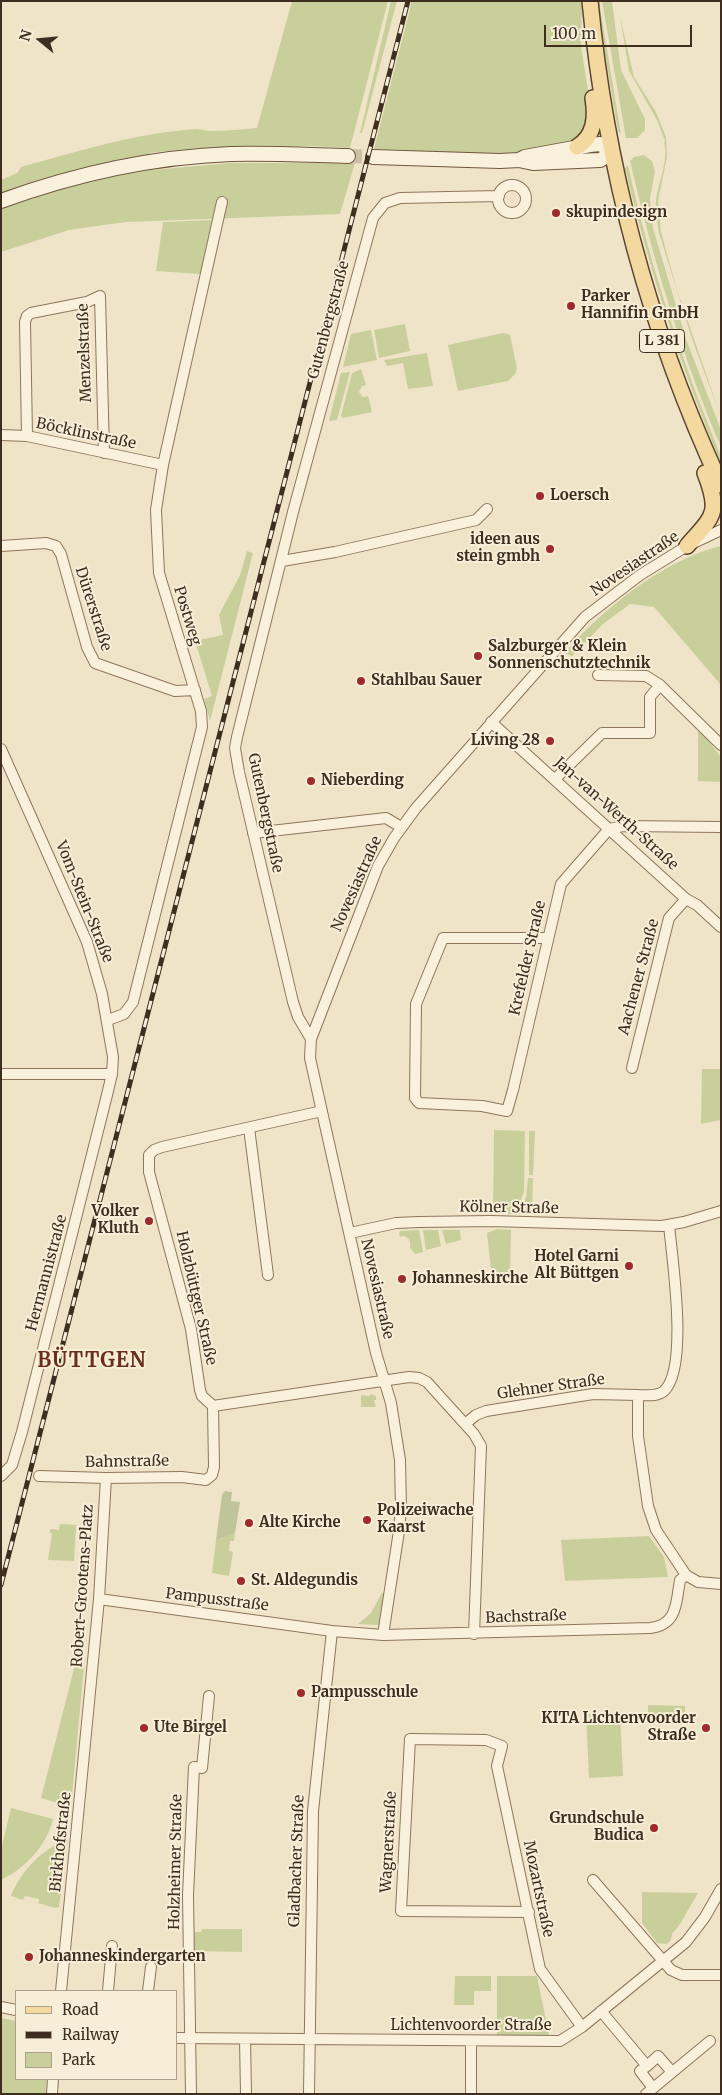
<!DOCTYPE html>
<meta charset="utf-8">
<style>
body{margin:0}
#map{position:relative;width:722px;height:2095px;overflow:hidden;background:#f0e4c8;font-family:Merriweather,serif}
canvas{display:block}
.frame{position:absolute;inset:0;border:2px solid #3d2e20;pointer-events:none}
.legend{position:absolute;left:15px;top:1990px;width:162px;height:90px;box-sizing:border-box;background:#f7eed8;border:1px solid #ada18e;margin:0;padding:6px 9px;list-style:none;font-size:15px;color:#3d2e20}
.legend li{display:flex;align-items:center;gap:10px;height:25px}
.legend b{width:25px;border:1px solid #ada18e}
.north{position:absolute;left:15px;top:15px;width:50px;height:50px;-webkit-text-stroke:4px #f7eed8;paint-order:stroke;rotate:287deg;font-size:14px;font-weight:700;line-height:20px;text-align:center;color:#3d2e20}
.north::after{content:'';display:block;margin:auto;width:18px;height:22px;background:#3d2e20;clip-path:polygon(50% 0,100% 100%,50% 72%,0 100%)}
.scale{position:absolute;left:544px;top:25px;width:148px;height:22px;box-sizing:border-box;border:2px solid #3d2e20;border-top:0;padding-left:6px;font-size:15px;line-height:18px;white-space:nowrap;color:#3d2e20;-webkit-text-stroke:4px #f7eed8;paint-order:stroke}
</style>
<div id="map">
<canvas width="722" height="2095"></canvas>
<div class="frame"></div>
<ul class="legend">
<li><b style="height:6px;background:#f3d9a0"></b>Road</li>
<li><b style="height:6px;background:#3d2e20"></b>Railway</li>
<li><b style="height:14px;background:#c9cf9b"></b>Park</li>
</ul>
<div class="north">N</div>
<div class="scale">100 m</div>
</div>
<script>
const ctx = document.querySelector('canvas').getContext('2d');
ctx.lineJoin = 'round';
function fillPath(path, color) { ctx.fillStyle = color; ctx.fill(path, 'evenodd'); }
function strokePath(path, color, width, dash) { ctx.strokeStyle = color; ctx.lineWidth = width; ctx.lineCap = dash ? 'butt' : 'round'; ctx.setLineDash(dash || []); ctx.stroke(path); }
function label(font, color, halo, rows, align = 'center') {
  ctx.font = font + ' Merriweather,serif'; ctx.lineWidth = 4; ctx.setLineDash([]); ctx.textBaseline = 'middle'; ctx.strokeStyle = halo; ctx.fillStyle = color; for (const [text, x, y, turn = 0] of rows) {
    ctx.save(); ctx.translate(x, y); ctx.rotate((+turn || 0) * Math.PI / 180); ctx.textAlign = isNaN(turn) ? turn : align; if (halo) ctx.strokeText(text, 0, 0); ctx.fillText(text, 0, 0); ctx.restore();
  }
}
fillPath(new Path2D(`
 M292 1H388L350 148C283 144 217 145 150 153V157L1 195V180L17 173 21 167C78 151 137 133 196 129 202 129 206 131 211 131 226 131 242 129 257 128Z
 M391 1H397L362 133H360Z
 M412 1H582L581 46 591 109 587 128 577 139 565 146 504 154 454 155 404 153 403 150 374 149Z
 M596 1H599L621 134 618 131Z
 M602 1H612L621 70 645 119V130L637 138H626Z
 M620 17 634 77 656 112 666 137 667 157 658 201 661 232 677 290 721 417 693 342 659 233C657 222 655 212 656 201 658 181 669 162 664 142L665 141 657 120 629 71Z
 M644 155 652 161 655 171 650 199 653 228 686 339 721 430V447C681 354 653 259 630 161L634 157Z
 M230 163H355L340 214 126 222 69 230 1 252V206L46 190 152 167V170Z
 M628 165C650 266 682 361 721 456V463C680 365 650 272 625 168Z
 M215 220 200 274 156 271 163 222Z
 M405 324 410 351 379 358 374 330Z
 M371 330 377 360 343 367 351 334Z
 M503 333 510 335 517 368 515 374 508 381 458 391 448 345Z
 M427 353 433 386 408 389 403 363 387 366 384 360Z
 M361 369 366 385 362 386 359 392 363 397 368 396 372 412 343 418 341 416 352 373Z
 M350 372 337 420 329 421 341 373Z
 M721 546V685L654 607 630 604 603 624 572 656 564 653C603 609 663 560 721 546Z
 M247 551 253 553 210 721 204 699 212 696 195 641 223 635 219 615 240 575Z
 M700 730 721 757V782L698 781V732Z
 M702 1069H721V1120L701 1124Z
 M494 1130 525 1131 524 1192 515 1214H498L493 1210Z
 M529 1131H535L533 1175H529Z
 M528 1178H533L532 1210 528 1214H518L526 1197Z
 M497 1229 511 1230 510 1277 492 1278 487 1233Z
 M419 1230 423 1252 415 1254 410 1248C411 1242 410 1238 403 1236L400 1237 399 1234 400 1231Z
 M423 1230H438L441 1246 426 1250Z
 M460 1230 461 1240 446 1244 442 1230Z
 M370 1394 376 1396V1400H374L376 1407H361V1395L370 1396Z
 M60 1524 76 1525 74 1561 48 1560 52 1533H50V1529L59 1530Z
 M235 1533 234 1541H230L229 1551 233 1552 229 1576 212 1573 216 1540Z
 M649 1536 664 1557 668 1577 565 1581 561 1540Z
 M382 1593H384L379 1625 358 1624 371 1613Z
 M75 1665 84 1667 72 1795 58 1803 41 1798Z
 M648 1705 685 1706V1715L648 1714Z
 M620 1712 623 1776 589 1778 586 1714Z
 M11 1808 53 1819C47 1845 26 1868 1 1880V1850Z
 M68 1840 59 1907 55 1908 38 1903 39 1899 25 1896 23 1900 11 1896C21 1871 42 1848 68 1840Z
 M642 1892 698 1893 680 1924 672 1934 671 1940 667 1944 657 1943 642 1923Z
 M202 1929H242V1952L193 1951V1932H201Z
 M455 1976H491V1991H474V2005H454Z
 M497 1976H537L549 2035H497Z
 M1 2018 16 2021V2079H47L46 2094H1Z`), '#c9cf9b');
fillPath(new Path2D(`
 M225 1491 232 1492 231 1501 240 1502 235 1533 216 1540 222 1495Z`), '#bfc49a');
strokePath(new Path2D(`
 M348 156 373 157`), '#ccc0a6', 14, [14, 7]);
const street = new Path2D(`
 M498 199a14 14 0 1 1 28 0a14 14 0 1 1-28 0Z
 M1 435 27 436 163 465
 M27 436 25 322 27 316 31 313 87 302 100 296 104 453
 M1 546 46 543 56 546 61 554 87 647 95 663 175 691 195 690
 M282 561 335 552 476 520 487 509
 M598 675 646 676 660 685
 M491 722 686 899 697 905 721 927
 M1 749 87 942 102 994 113 1057 112 1074 107 1095 22 1432 12 1465 1 1476
 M555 779 602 733H650V697L660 685 721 745
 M253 833 386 818 401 827
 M548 938H443L416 1004 415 1098 419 1103 482 1106 507 1111 513 1090 561 884 609 829 623 826 721 827
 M108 1020 124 1014 133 1002 202 727 201 711 159 573 156 510 163 465 222 202
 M311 1039 298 1017 293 1002 239 772 235 748 237 737 293 512 373 218 385 203 400 198 499 196
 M632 1068 669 918 686 899
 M1 1074H112
 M249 1128 268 1275
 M350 1233 396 1223 419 1222 491 1221 662 1226 684 1222 721 1211
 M638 1395C647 1395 657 1397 664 1391 689 1368 672 1258 669 1225
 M213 1406 409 1377 419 1378 427 1382 474 1434 481 1446 474 1634
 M213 1406 202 1396 200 1390 191 1329 149 1172V1155L154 1150 162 1147 322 1111
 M465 1424 476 1415 486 1411 593 1394 638 1395V1436L648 1506 656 1530 686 1575 698 1582 721 1584
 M39 1476 106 1478 182 1477 206 1480 212 1475 214 1467 213 1406
 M99 1599 332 1631 383 1635 650 1628C678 1625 676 1602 680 1580L686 1575
 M383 1635 399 1531 401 1508 400 1460 391 1403 376 1353 310 1058 311 1039 378 866 394 838 416 808 585 617 640 575 687 546 721 530
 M593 1880 671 1970 682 1975H721
 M529 1912 401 1911 410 1739 486 1740 502 1746 497 1766 540 1969 582 2027
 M61 1991 99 1599 106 1478
 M108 1991 112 1946
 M148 1991 151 1967
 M1 2007 16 2010
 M601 2011 647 2066 640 2071 653 2088
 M176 2038 560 2041 582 2027 686 1942 705 1917 721 1889
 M245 2039 246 2094
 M471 2042V2094
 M647 2066 658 2056 672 2072
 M52 2094 53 2079
 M191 2094 188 1895 194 1767 202 1768 209 1696
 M309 2094 313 1811 332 1631
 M646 2094 710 2041`);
const secondary = new Path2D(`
 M373 157 500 161 519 160 525 157 590 145 600 144 611 150 607 156 600 160 533 163 519 160
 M1 201C75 174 152 157 231 154 270 153 309 155 348 156`);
const primary = new Path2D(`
 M590 1C606 169 650 332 721 485
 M577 147C595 136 596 117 593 98
 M687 546C713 516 721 514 705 473`);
strokePath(street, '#8d765c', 12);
strokePath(secondary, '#6f573f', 16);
strokePath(primary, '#5b4430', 18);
strokePath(street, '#faf1dc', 10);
strokePath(secondary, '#faf1dc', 14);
strokePath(primary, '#f3d9a0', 15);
const rail = new Path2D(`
 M1 1585 408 1`);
strokePath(rail, '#3d2e20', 5);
strokePath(rail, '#f7eed8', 3, [9]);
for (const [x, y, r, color] of [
 [556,213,5,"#9e2a2b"],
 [571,306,5,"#9e2a2b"],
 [540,496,5,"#9e2a2b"],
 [550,549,5,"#9e2a2b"],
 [478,656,5,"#9e2a2b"],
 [361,681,5,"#9e2a2b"],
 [550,741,5,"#9e2a2b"],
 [311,781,5,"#9e2a2b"],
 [149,1221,5,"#9e2a2b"],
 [629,1266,5,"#9e2a2b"],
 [402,1279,5,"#9e2a2b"],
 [367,1520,5,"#9e2a2b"],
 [249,1523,5,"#9e2a2b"],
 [241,1581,5,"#9e2a2b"],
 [301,1693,5,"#9e2a2b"],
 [144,1728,5,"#9e2a2b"],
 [706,1728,5,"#9e2a2b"],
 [654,1828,5,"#9e2a2b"],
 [29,1957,5,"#9e2a2b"]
]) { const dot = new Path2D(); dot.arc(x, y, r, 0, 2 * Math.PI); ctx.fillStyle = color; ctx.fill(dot); strokePath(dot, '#f7eed8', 2); }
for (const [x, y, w] of [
 [662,341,45]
]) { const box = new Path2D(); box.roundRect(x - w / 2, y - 11.5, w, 23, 4); ctx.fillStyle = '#f7eed8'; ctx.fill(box); strokePath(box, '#3d2e20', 1); }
label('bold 14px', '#3d2e20', null, [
 ["L 381",662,341]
]);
label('bold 15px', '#3d2e20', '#f7eed8', [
 ["skupindesign",566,213],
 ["Parker",581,297],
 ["Hannifin GmbH",581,314],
 ["Loersch",550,496],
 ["ideen aus",540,540,"right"],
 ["stein gmbh",540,557,"right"],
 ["Salzburger & Klein",488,647],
 ["Sonnenschutztechnik",488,664],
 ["Stahlbau Sauer",371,681],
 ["Living 28",540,741,"right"],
 ["Nieberding",321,781],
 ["Volker",139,1212,"right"],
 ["Kluth",139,1229,"right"],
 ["Hotel Garni",619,1257,"right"],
 ["Alt Büttgen",619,1274,"right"],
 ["Johanneskirche",412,1279],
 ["Polizeiwache",377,1511],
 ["Kaarst",377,1528],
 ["Alte Kirche",259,1523],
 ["St. Aldegundis",251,1581],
 ["Pampusschule",311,1693],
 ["KITA Lichtenvoorder",696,1719,"right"],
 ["Straße",696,1736,"right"],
 ["Ute Birgel",154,1728],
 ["Grundschule",644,1819,"right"],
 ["Budica",644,1836,"right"],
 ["Johanneskindergarten",39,1957]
], 'left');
label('15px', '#3d2e20', '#f7eed8', [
 ["Gutenbergstraße",329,320,-75],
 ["Menzelstraße",85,353,-92],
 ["Böcklinstraße",86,434,12],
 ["Novesiastraße",635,564,-34],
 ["Dürerstraße",93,609,72],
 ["Postweg",187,616,73],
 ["Gutenbergstraße",265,813,78],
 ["Jan-van-Werth-Straße",616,814,42],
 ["Novesiastraße",357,884,-66],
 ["Vom-Stein-Straße",84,902,68],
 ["Krefelder Straße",528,958,-77],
 ["Aachener Straße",639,977,-75],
 ["Kölner Straße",509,1208,1],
 ["Hermannistraße",47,1273,-75],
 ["Novesiastraße",377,1289,77],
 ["Holzbüttger Straße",196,1298,77],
 ["Glehner Straße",551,1387,-8],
 ["Bahnstraße",127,1462,-1],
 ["Robert-Grootens-Platz",83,1586,-86],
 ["Pampusstraße",217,1600,7],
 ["Bachstraße",526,1617,-2],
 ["Birkhofstraße",61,1842,-84],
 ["Wagnerstraße",389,1842,-87],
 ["Gladbacher Straße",297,1861,-88],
 ["Holzheimer Straße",176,1862,-89],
 ["Mozartstraße",538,1889,78],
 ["Lichtenvoorder Straße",471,2026]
]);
ctx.letterSpacing = '1px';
label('bold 20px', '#6b2e1e', '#f7eed8', [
 ["BÜTTGEN",92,1361]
]);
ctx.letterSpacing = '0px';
</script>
